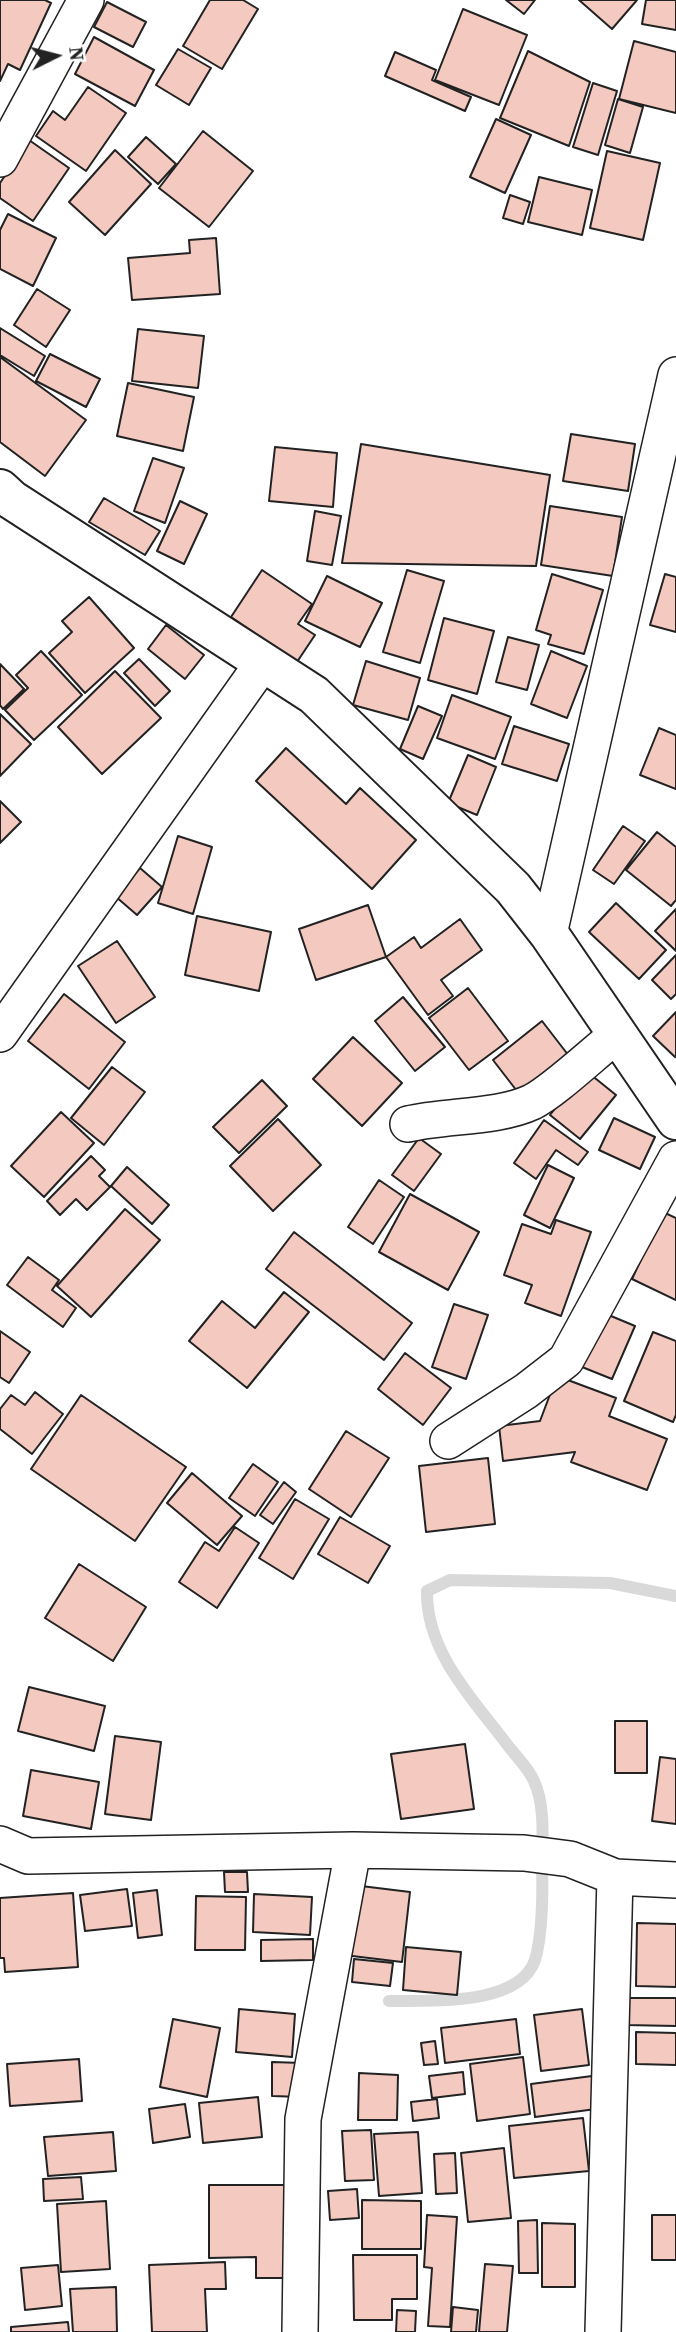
<!DOCTYPE html>
<style>
body{margin:0}
#map{position:relative;width:676px;height:2332px;overflow:hidden;background:#fff;font-family:"Source Serif 4",serif}
canvas{display:block}
.north{position:absolute;left:21px;top:21px;width:70px;height:70px;-webkit-text-stroke:5px #fff;paint-order:stroke;rotate:84deg;font-size:19px;font-weight:700;line-height:28px;text-align:center;color:#222}
.north::after{content:'';display:block;margin:auto;width:24px;height:32px;background:#222;clip-path:polygon(50% 0,100% 100%,50% 72%,0 100%)}
</style>
<div id="map">
<canvas width="676" height="2332"></canvas>
<div class="north">N</div>
</div>
<script>
const ctx = document.querySelector('canvas').getContext('2d');
ctx.lineJoin = 'round';
function strokePath(path, color, width, dash) { ctx.strokeStyle = color; ctx.lineWidth = width; ctx.lineCap = dash ? 'butt' : 'round'; ctx.setLineDash(dash || []); ctx.stroke(path); }
function fillPath(path, color) { ctx.fillStyle = color; ctx.fill(path, 'evenodd'); }
strokePath(new Path2D(`
 M389 2001C428 2000 519 2007 535 1960 542 1937 543 1895 542 1870 542 1843 546 1807 534 1781 529 1769 517 1757 509 1747 474 1700 426 1653 427 1591L450 1580 610 1583 676 1596`), '#d9d9d9', 12);
const building = new Path2D(`
 M0 0H45L51 3 20 70 8 64 0 81Z
 M210 0H243L258 9 222 69 183 46Z
 M506 0H535L524 14Z
 M579 0H637L612 29Z
 M646 0H676V30L642 24Z
 M107 2 146 22 133 47 94 27Z
 M463 9 527 35 499 105 435 80Z
 M94 37 154 70 135 106 75 74Z
 M634 41 676 52V113L619 99Z
 M178 49 211 68 189 105 156 85Z
 M528 51 590 82 569 146 500 118Z
 M395 52 436 70 432 80 471 97 465 111 385 76Z
 M593 83 617 91 598 155 573 147Z
 M88 87 126 113 86 171 36 136 53 111 65 120Z
 M618 99 643 107 630 153 605 145Z
 M496 119 531 135 505 193 470 177Z
 M203 131 253 171 209 227 159 188Z
 M146 137 176 164 158 184 128 157Z
 M29 140 69 168 33 221 0 198V183Z
 M115 150 151 184 105 235 69 202Z
 M607 151 660 163 643 240 590 228Z
 M539 177 592 190 582 235 528 222Z
 M510 195 530 202 523 224 503 218Z
 M8 214 56 238 33 286 0 269V230Z
 M216 238 220 294 132 300 128 258 190 253 189 240Z
 M37 289 70 310 46 347 14 325Z
 M0 328 45 356 34 376 0 355Z
 M138 329 204 336 198 388 132 381Z
 M50 354 100 379 86 407 36 381Z
 M0 357 86 420 45 476 0 442Z
 M128 383 194 397 183 451 117 436Z
 M571 434 635 444 628 491 563 481Z
 M361 444 550 475 536 566 342 563Z
 M275 447 337 453 333 507 269 501Z
 M153 458 184 468 165 523 134 511Z
 M104 498 160 531 145 555 89 522Z
 M180 501 207 514 184 564 157 551Z
 M550 506 622 517 613 576 541 565Z
 M315 511 341 516 332 565 307 561Z
 M262 570 312 604 298 624 315 635 297 662 231 617Z
 M407 570 444 581 420 663 383 652Z
 M552 574 603 590 584 654 548 644 551 635 536 630Z
 M665 574 676 577V632L650 625Z
 M327 576 382 603 360 647 305 621Z
 M89 597 134 648 85 693 49 653 72 632 62 621Z
 M444 618 494 631 477 694 428 680Z
 M166 625 204 655 185 679 148 649Z
 M508 637 539 645 527 690 496 682Z
 M41 651 82 695 34 740 5 710 28 688 16 675Z
 M551 651 587 666 567 718 531 704Z
 M139 659 170 691 155 706 124 673Z
 M366 661 420 678 408 720 353 705Z
 M0 664 24 689 3 709 0 705Z
 M115 671 161 718 102 774 58 727Z
 M452 695 511 717 495 759 437 738Z
 M418 706 442 716 423 759 400 749Z
 M0 714 31 744 0 776Z
 M514 726 569 744 557 781 502 764Z
 M659 728 676 735V789L640 775Z
 M286 748 346 804 360 788 416 840 372 889 256 781Z
 M468 755 496 767 477 815 448 803Z
 M0 801 21 822 0 843Z
 M623 826 645 841 614 884 593 870Z
 M657 832 676 847V900L671 906 626 870Z
 M178 836 212 847 193 914 158 903Z
 M140 868 162 887 137 915 115 896Z
 M616 903 666 950 639 979 589 932Z
 M368 905 386 957 316 980 299 929Z
 M676 909V951L655 931Z
 M197 916 271 932 259 991 185 975Z
 M460 919 482 950 441 980 453 996 428 1015 386 957 414 937 421 948Z
 M117 941 155 997 116 1023 78 966Z
 M676 955V994L671 999 652 980Z
 M468 988 508 1041 469 1070 429 1018Z
 M64 994 125 1042 89 1089 28 1041Z
 M403 997 445 1047 415 1071 375 1021Z
 M676 1012V1056L675 1057 653 1036Z
 M542 1021 569 1056 520 1095 493 1060Z
 M353 1037 402 1083 362 1126 313 1079Z
 M112 1067 145 1092 104 1145 71 1118Z
 M585 1070 616 1095 580 1139 550 1115Z
 M262 1080 287 1106 239 1153 213 1127Z
 M61 1112 94 1143 44 1197 11 1166Z
 M614 1118 655 1137 640 1169 599 1150Z
 M278 1119 321 1165 273 1211 230 1166Z
 M544 1120 588 1152 578 1165 556 1150 536 1179 514 1163Z
 M419 1138 441 1154 414 1191 392 1175Z
 M91 1156 105 1170 99 1176 110 1187 87 1210 76 1199 60 1215 47 1201Z
 M548 1165 574 1178 550 1228 524 1215Z
 M127 1167 169 1205 152 1224 111 1186Z
 M379 1180 404 1197 373 1244 348 1227Z
 M410 1194 479 1232 448 1290 379 1252Z
 M125 1209 160 1240 91 1317 57 1286Z
 M663 1212 676 1218V1300L632 1279Z
 M556 1220 591 1232 561 1316 525 1303 532 1285 504 1275 522 1224 551 1234Z
 M294 1232 412 1323 384 1360 266 1269Z
 M28 1257 59 1280 52 1290 76 1308 63 1327 7 1285Z
 M284 1292 309 1312 247 1388 189 1341 222 1301 255 1328Z
 M454 1304 488 1315 466 1379 432 1367Z
 M599 1311 635 1326 612 1379 577 1365Z
 M0 1331 30 1352 9 1383 0 1377Z
 M653 1332 676 1341V1415L673 1422 624 1401Z
 M405 1353 451 1388 423 1425 378 1389Z
 M557 1376 616 1398 609 1416 667 1439 647 1490 571 1462 575 1452 503 1461 499 1426 540 1421Z
 M35 1392 63 1414 32 1454 0 1429V1409L11 1395 25 1405Z
 M81 1395 186 1467 135 1541 31 1469Z
 M346 1431 389 1458 351 1517 309 1489Z
 M488 1458 495 1524 426 1532 419 1466Z
 M253 1464 278 1482 255 1516 229 1498Z
 M192 1473 242 1516 217 1545 167 1503Z
 M284 1482 296 1492 273 1524 260 1515Z
 M295 1499 329 1519 293 1579 259 1558Z
 M340 1517 390 1546 368 1583 318 1554Z
 M235 1527 259 1543 217 1608 179 1582 205 1542 219 1551Z
 M79 1564 146 1607 113 1661 45 1618Z
 M29 1687 105 1706 94 1751 18 1731Z
 M615 1721H647V1773H615Z
 M115 1736 161 1742 151 1820 105 1814Z
 M465 1744 474 1809 401 1819 391 1754Z
 M660 1757 676 1759V1824L652 1821Z
 M31 1770 99 1782 91 1829 23 1816Z
 M224 1872H247L248 1892H225Z
 M353 1885 410 1892 402 1962 344 1955Z
 M127 1889 132 1926 85 1931 80 1895Z
 M157 1890 162 1935 138 1938 133 1893Z
 M73 1893 78 1967 5 1972 4 1958H0V1898Z
 M254 1894 312 1897 310 1935 253 1932Z
 M196 1896 246 1897 245 1950H195Z
 M637 1923 676 1924V1987L636 1986Z
 M313 1939V1960L261 1961V1940Z
 M406 1947 461 1952 457 1995 403 1990Z
 M354 1959 393 1963 390 1986 352 1982Z
 M625 1998H676V2026L625 2025Z
 M239 2009 295 2014 292 2057 236 2052Z
 M582 2009 589 2065 541 2071 534 2015Z
 M173 2019 220 2028 207 2097 160 2087Z
 M516 2019 520 2054 445 2063 441 2028Z
 M636 2032 676 2033V2065L636 2064Z
 M435 2041 438 2064 424 2065 421 2043Z
 M523 2057 530 2114 477 2121 470 2064Z
 M79 2059 82 2101 10 2106 7 2064Z
 M272 2062 302 2063V2097L272 2096Z
 M463 2072 465 2094 432 2098 429 2076Z
 M359 2073 398 2075 397 2120H358Z
 M592 2076 596 2109 535 2117 531 2084Z
 M258 2097 262 2137 203 2143 199 2103Z
 M437 2099 439 2118 413 2121 411 2102Z
 M185 2104 190 2137 153 2143 149 2109Z
 M583 2118 589 2171 514 2178 509 2126Z
 M371 2130 374 2180 345 2181 342 2131Z
 M113 2132 116 2171 48 2176 44 2137Z
 M418 2132 422 2193 379 2196 374 2134Z
 M504 2148 511 2218 468 2222 461 2153Z
 M455 2153 457 2193 436 2194 434 2154Z
 M81 2177 83 2199 44 2201 43 2179Z
 M209 2185H285L286 2278H256V2257L209 2258Z
 M357 2189 359 2218 330 2220 328 2191Z
 M362 2200 421 2201V2249H362Z
 M106 2201 110 2269 61 2272 57 2204Z
 M427 2215 457 2217 450 2327 428 2326 432 2268 424 2267Z
 M652 2215H676V2260H652Z
 M537 2220 538 2273H519L518 2221Z
 M542 2223 575 2224V2287H542Z
 M353 2255H417V2299H392V2320H354Z
 M225 2262 226 2289H205L207 2332H152L149 2265Z
 M485 2264 513 2266 507 2332H479Z
 M58 2265 62 2306 25 2310 21 2268Z
 M116 2287 117 2332H73L70 2289Z
 M453 2307 478 2310 476 2332H451Z
 M397 2310 416 2311 415 2332H396Z
 M68 2322 69 2332H11V2327Z`);
fillPath(building, '#f3c9c0');
strokePath(building, '#222', 2);
const minor = new Path2D(`
 M0 159 86 0
 M549 934 676 375
 M0 1034 262 664
 M408 1124C446 1115 498 1118 532 1102 554 1091 596 1051 618 1034
 M448 1441 526 1391 566 1360 676 1159
 M0 1844 28 1856 353 1850 524 1853 570 1859 615 1877
 M300 2332 303 2119 353 1850
 M603 2332 615 1877 676 1880`);
const tertiary = new Path2D(`
 M0 489 12 500 314 695 513 888 549 934 676 1120`);
strokePath(minor, '#222', 38);
strokePath(tertiary, '#222', 42);
strokePath(minor, '#fff', 35);
strokePath(tertiary, '#fff', 38);
</script>
